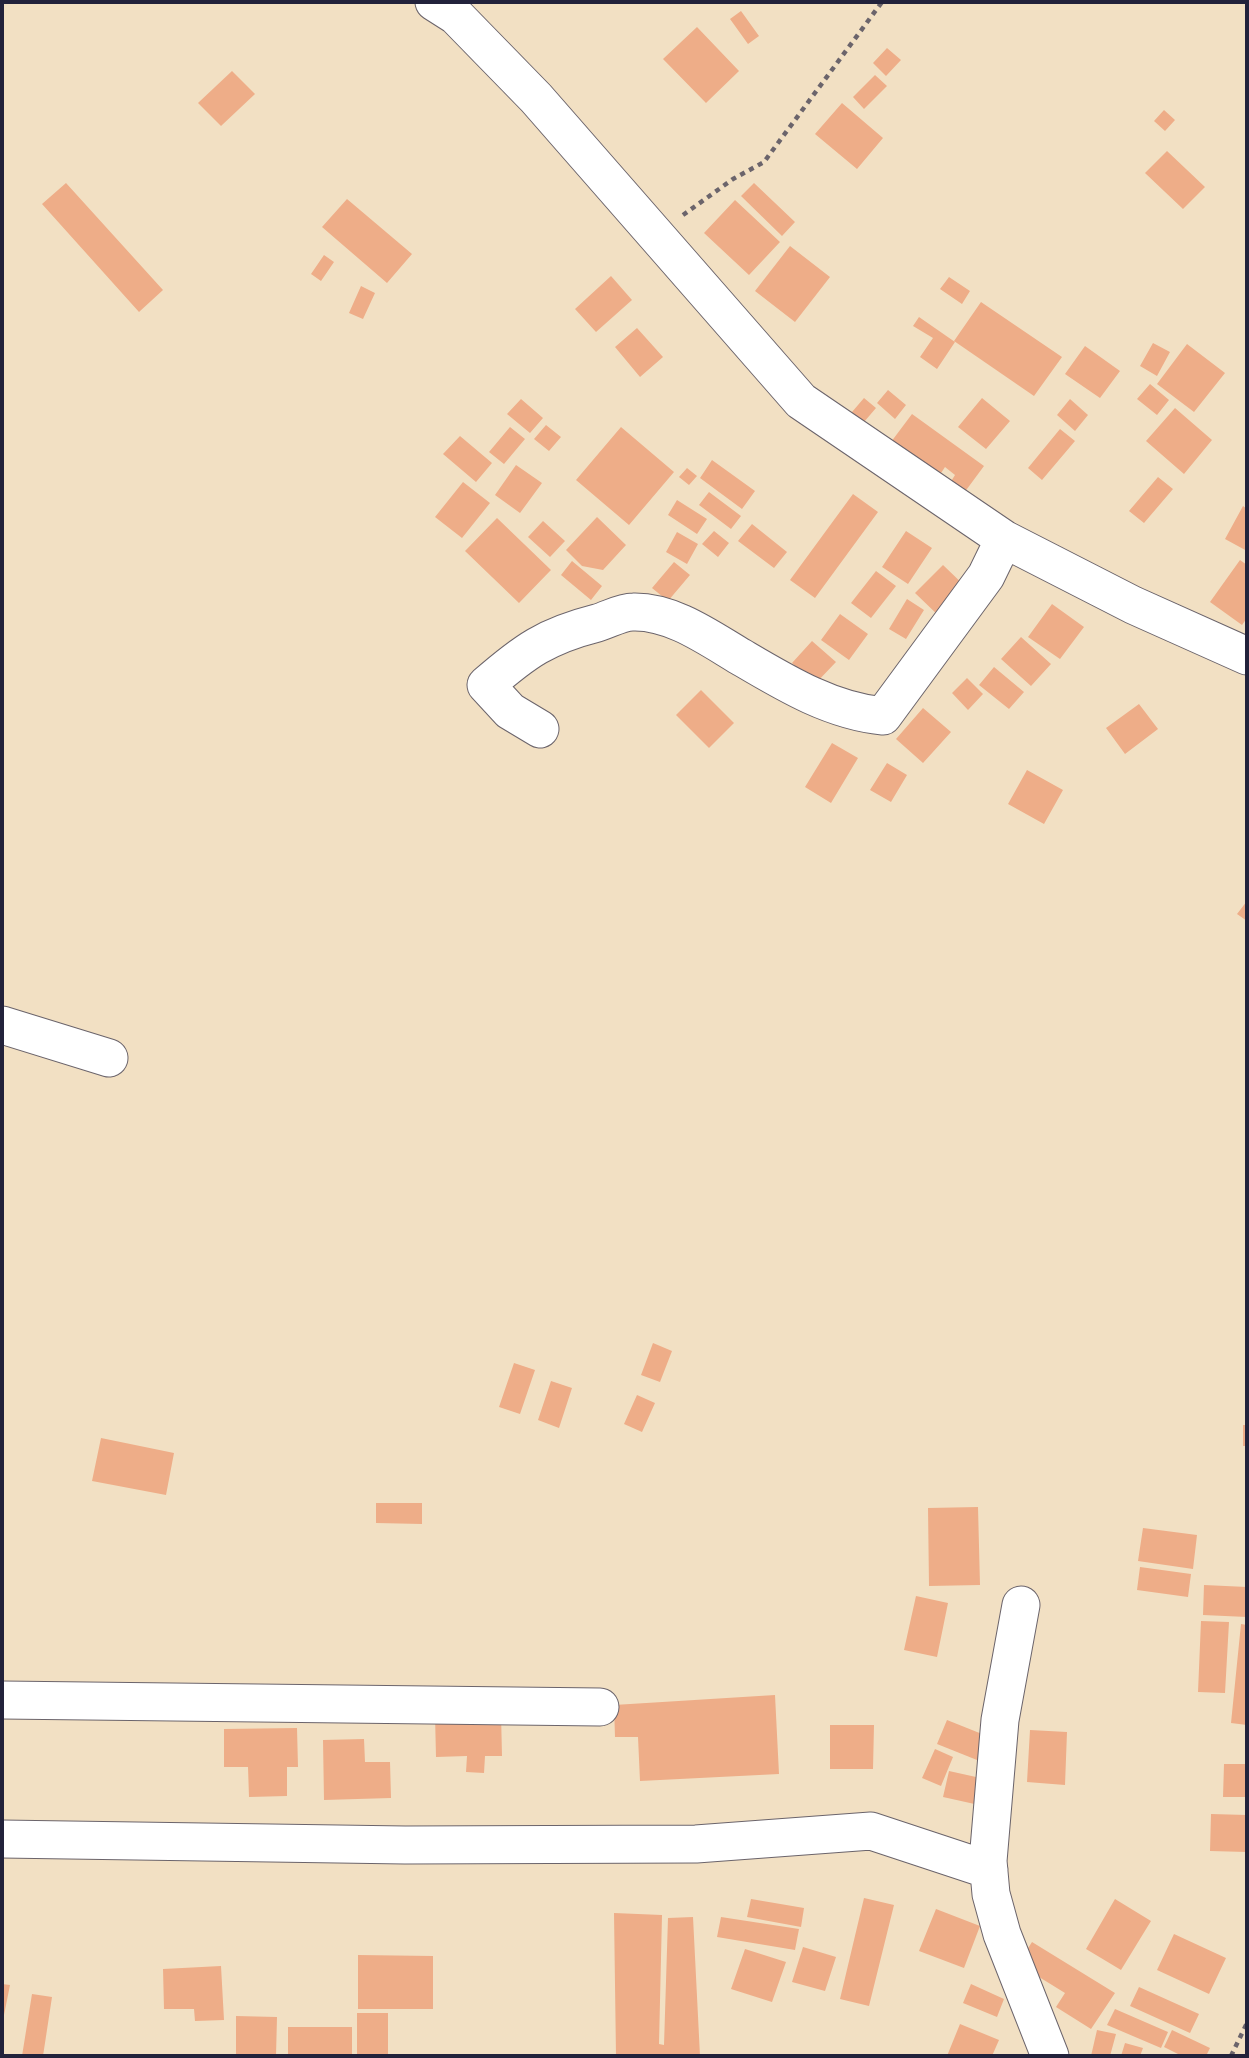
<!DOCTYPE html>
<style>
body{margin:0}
#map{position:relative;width:1249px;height:2058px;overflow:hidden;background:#f2e0c3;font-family:"Gochi Hand",sans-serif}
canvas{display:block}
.frame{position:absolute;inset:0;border:4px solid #22223b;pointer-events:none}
</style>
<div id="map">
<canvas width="1249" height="2058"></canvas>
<div class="frame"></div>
</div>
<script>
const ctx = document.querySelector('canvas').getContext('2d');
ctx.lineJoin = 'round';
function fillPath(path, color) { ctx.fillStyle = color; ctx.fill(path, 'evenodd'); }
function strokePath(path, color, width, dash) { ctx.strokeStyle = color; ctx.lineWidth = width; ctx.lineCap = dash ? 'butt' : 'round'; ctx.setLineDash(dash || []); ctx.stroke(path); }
fillPath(new Path2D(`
 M741 11 759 36 748 44 730 19Z
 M697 27 739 71 706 103 663 59Z
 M887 48 901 60 886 76 873 63Z
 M232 71 255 94 221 126 198 103Z
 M875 75 887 86 864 109 853 97Z
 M842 103 883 138 857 169 815 134Z
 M1164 110 1175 120 1165 131 1154 121Z
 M1167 151 1205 187 1183 209 1145 173Z
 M66 183 163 290 139 312 42 204Z
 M754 183 795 222 782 236 741 196Z
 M347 199 412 254 387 283 322 227Z
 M735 200 780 242 749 275 704 233Z
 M790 246 830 277 795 322 755 291Z
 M324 255 334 262 321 281 311 274Z
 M611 276 632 300 596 332 575 309Z
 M949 277 970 291 962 304 940 289Z
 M361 286 375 293 363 319 349 313Z
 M981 302 1062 357 1034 396 954 341Z
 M919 317 955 342 937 369 920 357 933 338 913 326Z
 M637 328 663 357 640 377 615 347Z
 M1153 343 1170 352 1157 376 1140 366Z
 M1187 344 1225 373 1194 412 1157 384Z
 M1085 346 1120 371 1100 398 1065 374Z
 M1150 384 1169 400 1157 415 1137 399Z
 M888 390 906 405 895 419 877 403Z
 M864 398 876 408 858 429 846 419Z
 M982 398 1010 421 986 449 958 427Z
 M521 399 543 418 530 433 507 414Z
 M1070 399 1088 415 1075 431 1057 415Z
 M1175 408 1212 440 1184 474 1146 441Z
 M912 414 984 466 964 493 950 483 955 475 945 467 939 476 891 442Z
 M546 425 561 437 549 451 534 439Z
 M510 427 525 439 504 464 489 452Z
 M621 427 674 472 629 525 576 480Z
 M1060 429 1075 441 1042 480 1028 468Z
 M460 436 492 463 476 482 443 454Z
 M712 460 755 491 742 509 700 478Z
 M516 465 542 483 520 513 495 495Z
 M687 468 697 476 689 485 679 477Z
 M1158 477 1173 489 1144 523 1129 511Z
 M463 482 490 503 462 538 435 517Z
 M709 492 741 516 731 529 699 505Z
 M853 494 878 512 815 598 790 580Z
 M677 500 707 519 697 534 668 515Z
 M1243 506 1247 509V551L1225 539Z
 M597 517 626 545 603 570 582 566 566 550Z
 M497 518 551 570 519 603 465 551Z
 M543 521 565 541 550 557 528 537Z
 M752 524 787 552 774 568 738 541Z
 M714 531 729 543 718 557 702 544Z
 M906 531 932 548 908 584 882 567Z
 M677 532 698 544 687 564 666 552Z
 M1240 560 1247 565V618L1242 625 1210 602Z
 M572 561 602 586 591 600 561 575Z
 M674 562 690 575 668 601 652 588Z
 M943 565 969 590 941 618 915 593Z
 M876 571 896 586 871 618 851 603Z
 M907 599 924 610 906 639 889 629Z
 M1052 604 1084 627 1060 659 1028 637Z
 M840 614 868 634 849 660 821 640Z
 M1021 637 1051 664 1031 686 1001 659Z
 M812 641 836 662 815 684 792 663Z
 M994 667 1024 692 1009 709 979 685Z
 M967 678 983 694 968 710 952 693Z
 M701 690 734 723 709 748 676 715Z
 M1139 704 1158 729 1125 754 1106 728Z
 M923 708 951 732 923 763 896 739Z
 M832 743 858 758 831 803 805 787Z
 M887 763 907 775 891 802 870 790Z
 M1027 770 1063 790 1044 824 1008 804Z
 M1247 901V921L1237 914Z
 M653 1343 672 1351 660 1382 641 1375Z
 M514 1363 535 1370 520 1414 499 1407Z
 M551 1381 572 1388 559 1428 538 1420Z
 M637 1395 655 1403 642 1432 624 1424Z
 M1243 1425H1247V1446H1243Z
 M101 1438 174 1453 166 1495 92 1481Z
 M376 1503H422V1524L376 1523Z
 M978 1507 980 1585 929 1586 928 1508Z
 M1143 1528 1197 1535 1193 1569 1138 1561Z
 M1140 1567 1191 1574 1188 1597 1137 1590Z
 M1204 1585 1247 1587V1617L1203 1615Z
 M916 1596 948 1603 937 1657 904 1650Z
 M1201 1621 1229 1622 1225 1693 1198 1692Z
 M1241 1624 1247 1625V1725L1231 1723Z
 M775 1695 779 1774 640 1781 638 1737H615L614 1705Z
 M501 1713 502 1756H485L484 1773 466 1772 467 1756 436 1757 435 1715Z
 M947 1720 992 1738 982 1762 937 1744Z
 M830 1725H874L873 1769H830Z
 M297 1728 298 1767H287V1796L249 1797 248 1767H224V1729Z
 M1030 1730 1067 1732 1065 1785 1027 1782Z
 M364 1739 365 1762H390L391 1798 324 1800 323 1740Z
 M935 1749 953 1757 941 1786 922 1778Z
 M1224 1764H1247V1797H1223Z
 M949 1771 994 1781 988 1807 943 1797Z
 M1211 1814 1247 1815V1852L1210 1851Z
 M864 1898 894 1905 869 2006 840 1999Z
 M751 1899 804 1908 801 1927 747 1917Z
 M1115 1899 1151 1921 1121 1970 1086 1949Z
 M936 1909 980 1926 964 1968 919 1951Z
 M614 1913 662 1915 659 2044 664 2045 668 1918 693 1917 700 2056H616Z
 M721 1917 799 1929 795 1950 717 1937Z
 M1174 1934 1226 1958 1209 1994 1157 1970Z
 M1032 1942 1115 1993 1091 2029 1056 2007 1065 1993 1018 1964Z
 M803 1947 836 1957 825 1991 792 1982Z
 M745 1949 786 1962 772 2002 731 1989Z
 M358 1955 433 1956V2009H358Z
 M221 1966 224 2020 195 2021 194 2009H164L163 1969Z
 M2 1984 10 1985 3 2020H2Z
 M971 1984 1004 1999 997 2017 963 2003Z
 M1139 1987 1199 2014 1190 2033 1130 2006Z
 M32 1994 52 1997 43 2056H22Z
 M1115 2009 1168 2032 1161 2048 1107 2025Z
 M357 2013H388V2056H357Z
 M236 2016 277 2017 276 2056H236Z
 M960 2024 999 2040 992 2056H947Z
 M288 2027H352V2056H288Z
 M1097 2030 1116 2034 1110 2056H1091Z
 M1172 2030 1210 2048 1206 2056H1182L1164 2047Z
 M1125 2043 1143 2048 1140 2056H1121Z`), '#eead88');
const minor = new Path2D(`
 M434 2 456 16 536 98 801 401 1004 539 1133 605 1247 656
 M540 729 510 711 486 685C525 651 546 636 597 623 608 620 621 612 633 612 672 611 709 638 741 657 785 683 831 711 883 716L986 576 1004 539
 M2 1025 109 1058
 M1021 1605 1000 1720 988 1861 991 1894 1002 1934 1050 2056
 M2 1700 600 1707
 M2 1839 405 1845 696 1844 871 1831 989 1870`);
strokePath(minor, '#6b646b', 39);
strokePath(new Path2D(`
 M683 215 733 179 764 162 882 2
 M1231 2056 1247 2023`), '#6b646b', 4.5, [5, 5]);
strokePath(minor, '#fff', 37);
</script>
